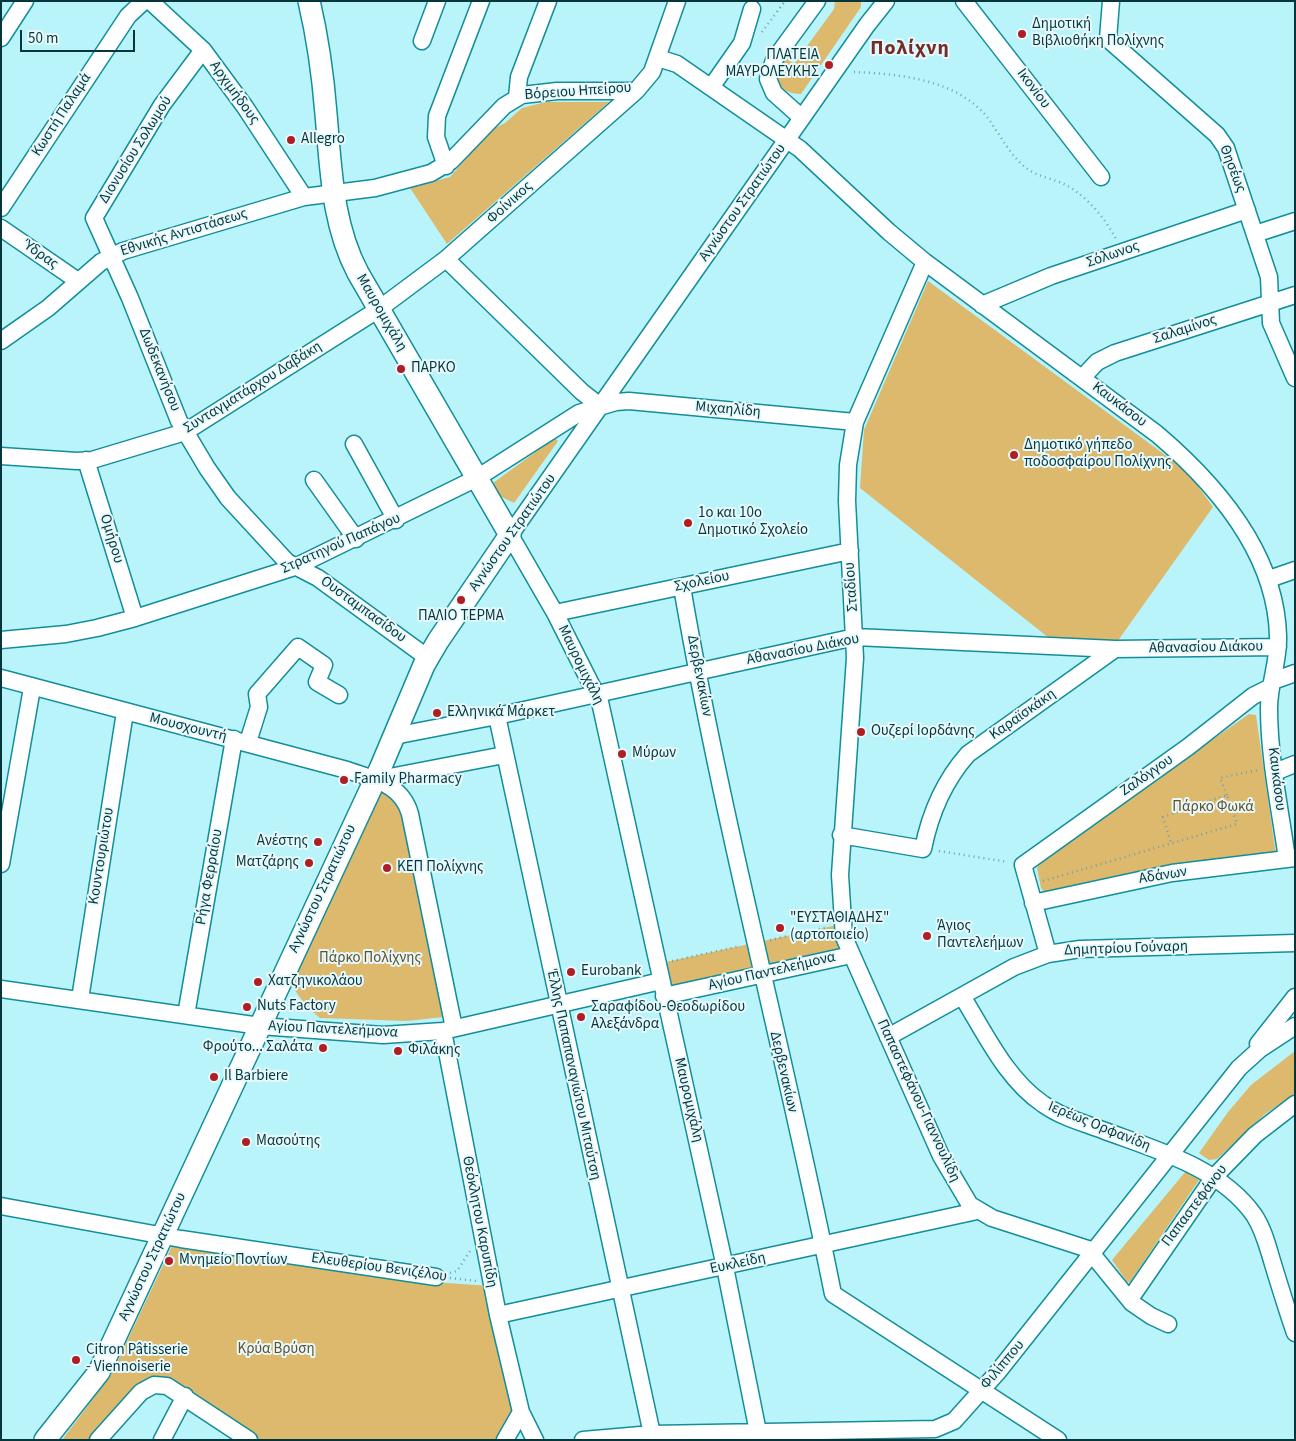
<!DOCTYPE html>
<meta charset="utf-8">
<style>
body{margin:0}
#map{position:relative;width:1296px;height:1441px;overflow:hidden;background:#baf4fb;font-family:"Source Sans 3",sans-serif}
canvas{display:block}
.frame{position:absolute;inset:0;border:2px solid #05363b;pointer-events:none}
.scale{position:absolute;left:20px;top:30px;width:115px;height:22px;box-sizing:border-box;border:2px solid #05363b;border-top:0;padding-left:6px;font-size:15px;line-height:18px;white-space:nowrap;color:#05363b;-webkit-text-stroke:4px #e7f9fc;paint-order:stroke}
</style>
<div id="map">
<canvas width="1296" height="1441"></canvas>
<div class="frame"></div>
<div class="scale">50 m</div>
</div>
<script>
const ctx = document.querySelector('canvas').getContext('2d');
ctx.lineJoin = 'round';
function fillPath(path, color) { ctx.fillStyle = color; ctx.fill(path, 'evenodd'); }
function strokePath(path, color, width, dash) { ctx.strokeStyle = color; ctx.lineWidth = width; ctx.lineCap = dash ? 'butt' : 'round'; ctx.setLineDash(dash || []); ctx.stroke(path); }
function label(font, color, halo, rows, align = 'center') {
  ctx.font = font + ' "Source Sans 3",sans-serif'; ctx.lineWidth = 4; ctx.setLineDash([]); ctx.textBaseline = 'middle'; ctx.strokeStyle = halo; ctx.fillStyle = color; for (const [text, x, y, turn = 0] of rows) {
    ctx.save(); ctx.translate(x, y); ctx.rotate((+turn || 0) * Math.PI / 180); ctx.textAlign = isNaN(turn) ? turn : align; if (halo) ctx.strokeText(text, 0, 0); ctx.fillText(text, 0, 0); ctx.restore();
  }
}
fillPath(new Path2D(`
 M835 1H861V7L801 94C774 93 774 76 784 56L794 64 834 9Z
 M546 102H609L447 244 410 188 450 177 491 130 505 123 522 108Z
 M928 281 1187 471 1213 507 1117 642 1049 638 860 488 864 430Z
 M555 438 558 441 514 503 500 496 493 483Z
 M1249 714 1256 715 1276 855 1045 893 1041 888 1037 868 1043 859Z
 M382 791 401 807 444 1017 407 1021 320 1018 307 1007 291 985Z
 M842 924 851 955 664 996 657 964Z
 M1295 1051V1094L1265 1114 1217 1159 1209 1160 1199 1153 1228 1112 1251 1085Z
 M1186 1171 1199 1180 1130 1282H1127L1112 1260Z
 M173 1244 434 1282 489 1286 521 1412 505 1440H249L161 1385 99 1440H62L111 1375Z`), '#dcb96d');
const minor = new Path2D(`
 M150 1 203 50 245 107 304 197
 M964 1 1101 177
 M1111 1 1108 39 1217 135 1226 148 1269 277 1271 323 1295 378
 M1 38 25 1
 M422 41 437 1
 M203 50 162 105 94 218 130 298 179 421 207 468 228 498 287 562 318 578 428 658
 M658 58 677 64 800 149 889 232 925 262 1157 434C1217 485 1276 553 1278 636 1279 661 1269 683 1269 708 1269 758 1280 809 1287 859
 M712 86 742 43 752 9
 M517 97 519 77 548 1
 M802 118 774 93 768 79 774 60 817 1
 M446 166 436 137 437 116 481 1
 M1 208 128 16 144 1
 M1 228 78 281
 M1255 234 1295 221
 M446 259 582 392 600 406
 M925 262 855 422 848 465 847 501 855 658 840 875 844 937 941 1156 970 1205 992 1218 1088 1249 1132 1303 1151 1316 1168 1324
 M982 305 1051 276 1247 210
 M1 341 48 308 101 262 123 251 304 197 375 188 431 173 451 161 504 106 522 95 557 91H636L652 72 677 1
 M1082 378 1097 362 1115 353 1295 295
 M354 444 396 520
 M1 456 77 461 92 460 185 432 379 309 446 259 636 91
 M86 460 135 618
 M314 480 356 539
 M1269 579 1295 570
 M682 587C723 825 786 1058 833 1294L1058 1440
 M555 613 850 551
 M1 640 66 634 97 628 135 618 295 567 477 478 579 413 616 402 629 401 855 422
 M1 678 347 770C373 779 402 784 410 814L454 1028
 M1273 681 1295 673
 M497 716 652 1434
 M394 736 497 716 855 637 1115 649 1278 647
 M248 742 259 707 257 694 298 647 324 665 317 682 339 695
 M1275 772 1295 764
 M374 780 504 755
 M841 835 923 849C930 814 944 781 968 754L1115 649
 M1 864 32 688
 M1033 903 1172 873 1295 858
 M1048 954 1023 865 1188 747 1253 696 1271 687
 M1 989 260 1026 383 1035 443 1031 661 981
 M664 996 851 955
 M962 996C985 1033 1006 1079 1043 1104 1061 1117 1084 1123 1105 1131 1157 1150 1221 1168 1254 1215 1264 1230 1268 1248 1273 1264 1280 1287 1287 1310 1295 1333
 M80 999 125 712
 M186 1015 234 739
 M443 1031 498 1315 521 1412 535 1440
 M888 1037 1014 967 1048 954 1080 949 1295 943
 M1258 1044 1295 997
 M1 1206 181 1239 436 1277
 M1130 1299 1214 1177 1255 1135 1295 1104
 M498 1315 977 1211
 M758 1432 725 1267 600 702 555 613 510 535 867 25 886 1
 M98 1440 141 1392 154 1385 167 1386 249 1440
 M162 1440 185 1396
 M505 1440 521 1412
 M583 1440 652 1434 935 1429 954 1421 997 1373 1239 1068 1260 1049 1295 1026`);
const major = new Path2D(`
 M45 1440 99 1372 380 769 424 665 438 641 510 535 358 273C332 224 331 169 326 114 323 76 318 39 309 1`);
strokePath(minor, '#128e9a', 19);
strokePath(major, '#128e9a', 24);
strokePath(new Path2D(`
 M762 32 785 1
 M854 72C899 74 956 79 987 117 1000 134 1011 158 1029 170 1040 177 1053 179 1064 184 1086 195 1105 218 1116 239
 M1227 795 1220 778 1258 770
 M939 851 1008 862
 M1043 881 1237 824 1227 795 1163 817 1171 843
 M770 940 828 927
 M672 961 740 946
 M450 1273 457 1271 470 1251
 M450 1278 477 1281`), '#6ea4aa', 2.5, [1, 4]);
strokePath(minor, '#fff', 16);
strokePath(major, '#fff', 21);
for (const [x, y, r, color] of [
 [1022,34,5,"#af1e23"],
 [829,65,5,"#af1e23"],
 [291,140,5,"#af1e23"],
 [401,369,5,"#af1e23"],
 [1014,455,5,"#af1e23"],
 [688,523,5,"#af1e23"],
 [461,600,5,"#af1e23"],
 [437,713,5,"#af1e23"],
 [861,732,5,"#af1e23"],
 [622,754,5,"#af1e23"],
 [344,780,5,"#af1e23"],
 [318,842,5,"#af1e23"],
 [309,863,5,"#af1e23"],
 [387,868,5,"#af1e23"],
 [780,928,5,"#af1e23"],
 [927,936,5,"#af1e23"],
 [571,972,5,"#af1e23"],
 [258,982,5,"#af1e23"],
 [247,1007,5,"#af1e23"],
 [581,1017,5,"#af1e23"],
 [323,1048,5,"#af1e23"],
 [398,1051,5,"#af1e23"],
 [214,1077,5,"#af1e23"],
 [246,1142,5,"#af1e23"],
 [169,1261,5,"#af1e23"],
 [76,1360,5,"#af1e23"]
]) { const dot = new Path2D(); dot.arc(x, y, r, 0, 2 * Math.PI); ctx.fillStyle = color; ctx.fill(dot); strokePath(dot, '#e7f9fc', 2); }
label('15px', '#05363b', '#e7f9fc', [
 ["Δημοτική",1032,25],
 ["Βιβλιοθήκη Πολίχνης",1032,42],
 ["ΠΛΑΤΕΙΑ",819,56,"right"],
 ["ΜΑΥΡΟΛΕΥΚΗΣ",819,73,"right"],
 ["Allegro",301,140],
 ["ΠΑΡΚΟ",411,369],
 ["Δημοτικό γήπεδο",1024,446],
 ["ποδοσφαίρου Πολίχνης",1024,463],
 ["1ο και 10ο",698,514],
 ["Δημοτικό Σχολείο",698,531],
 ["ΠΑΛΙΟ ΤΕΡΜΑ",461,617,"center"],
 ["Ελληνικά Μάρκετ",447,713],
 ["Ουζερί Ιορδάνης",871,732],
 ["Μύρων",632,754],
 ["Family Pharmacy",354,780],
 ["Ανέστης",308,842,"right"],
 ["Ματζάρης",299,863,"right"],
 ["ΚΕΠ Πολίχνης",397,868],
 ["\"ΕΥΣΤΑΘΙΑΔΗΣ\"",790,919],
 ["(αρτοποιείο)",790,936],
 ["Άγιος",937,927],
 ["Παντελεήμων",937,944],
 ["Eurobank",581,972],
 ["Χατζηνικολάου",268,982],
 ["Nuts Factory",257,1007],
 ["Σαραφίδου-Θεοδωρίδου",591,1008],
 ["Αλεξάνδρα",591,1025],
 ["Φρούτο... Σαλάτα",313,1048,"right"],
 ["Φιλάκης",408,1051],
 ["Il Barbiere",224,1077],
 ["Μασούτης",256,1142],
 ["Μνημείο Ποντίων",179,1261],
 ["Citron Pâtisserie",86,1351],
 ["- Viennoiserie",86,1368]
], 'left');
label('15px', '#05363b', '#e7f9fc', [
 ["Ικονίου",1033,89,53],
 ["Βόρειου Ηπείρου",578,92,-4],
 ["Αρχιμήδους",234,93,54],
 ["Κωστή Παλαμά",62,115,-57],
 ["Διονυσίου Σολωμού",136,150,-58],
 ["Θησέως",1232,169,69],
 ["Φοίνικος",510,203,-42],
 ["Αγνώστου Στρατιώτου",743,203,-55],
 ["Εθνικής Αντιστάσεως",184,233,-17],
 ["Ύδρας",40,255,35],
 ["Σόλωνος",1113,255,-19],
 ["Μαυρομιχάλη",381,313,60],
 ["Σαλαμίνος",1185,330,-18],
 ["Δωδεκανήσου",159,370,68],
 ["Συνταγματάρχου Δαβάκη",253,388,-32],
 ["Καυκάσου",1119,405,37],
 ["Μιχαηλίδη",728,410,5],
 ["Αγνώστου Στρατιώτου",513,533,-55],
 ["Ομήρου",111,539,73],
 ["Στρατηγού Παπάγου",341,544,-24],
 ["Σχολείου",702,582,-12],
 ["Σταδίου",852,587,-94],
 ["Ουσταμπασίδου",363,610,36],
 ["Αθανασίου Διάκου",1206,648,-1],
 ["Αθανασίου Διάκου",803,650,-11],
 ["Μαυρομιχάλη",580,665,64],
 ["Δερβενακίων",699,676,79],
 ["Καραϊσκάκη",1023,715,-35],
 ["Μουσχουντή",188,728,14],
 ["Ζαλόγγου",1147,776,-35],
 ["Καυκάσου",1276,779,83],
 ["Κουντουριώτου",102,856,-81],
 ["Αδάνων",1163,876,-9],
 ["Ρήγα Φερραίου",210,877,-80],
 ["Αγνώστου Στρατιώτου",323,889,-65],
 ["Δημητρίου Γούναρη",1126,949,-2],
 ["Αγίου Παντελεήμονα",772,972,-13],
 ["Αγίου Παντελεήμονα",333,1030,3],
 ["Δερβενακίων",783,1072,77],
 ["Έλλης Παπαπαναγιώτου Μιταύτση",573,1075,78],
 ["Μαυρομιχάλη",688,1100,77],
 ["Παπαστεφάνου-Γιαννουλίδη",918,1101,65],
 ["Ιερέως Ορφανίδη",1099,1127,22],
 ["Παπαστεφάνου",1195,1206,-53],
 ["Θεόκλητου Καρυπίδη",479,1222,79],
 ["Αγνώστου Στρατιώτου",153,1257,-65],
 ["Ευκλείδη",738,1264,-12],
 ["Ελευθερίου Βενιζέλου",379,1268,8],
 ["Φιλίππου",1003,1365,-50]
]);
label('15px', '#625028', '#e7f9fc', [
 ["Πάρκο Φωκά",1213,808],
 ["Πάρκο Πολίχνης",370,959],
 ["Κρύα Βρύση",276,1350]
]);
ctx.letterSpacing = '1px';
label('bold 20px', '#732d29', '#e7f9fc', [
 ["Πολίχνη",910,50]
]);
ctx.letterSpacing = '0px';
</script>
